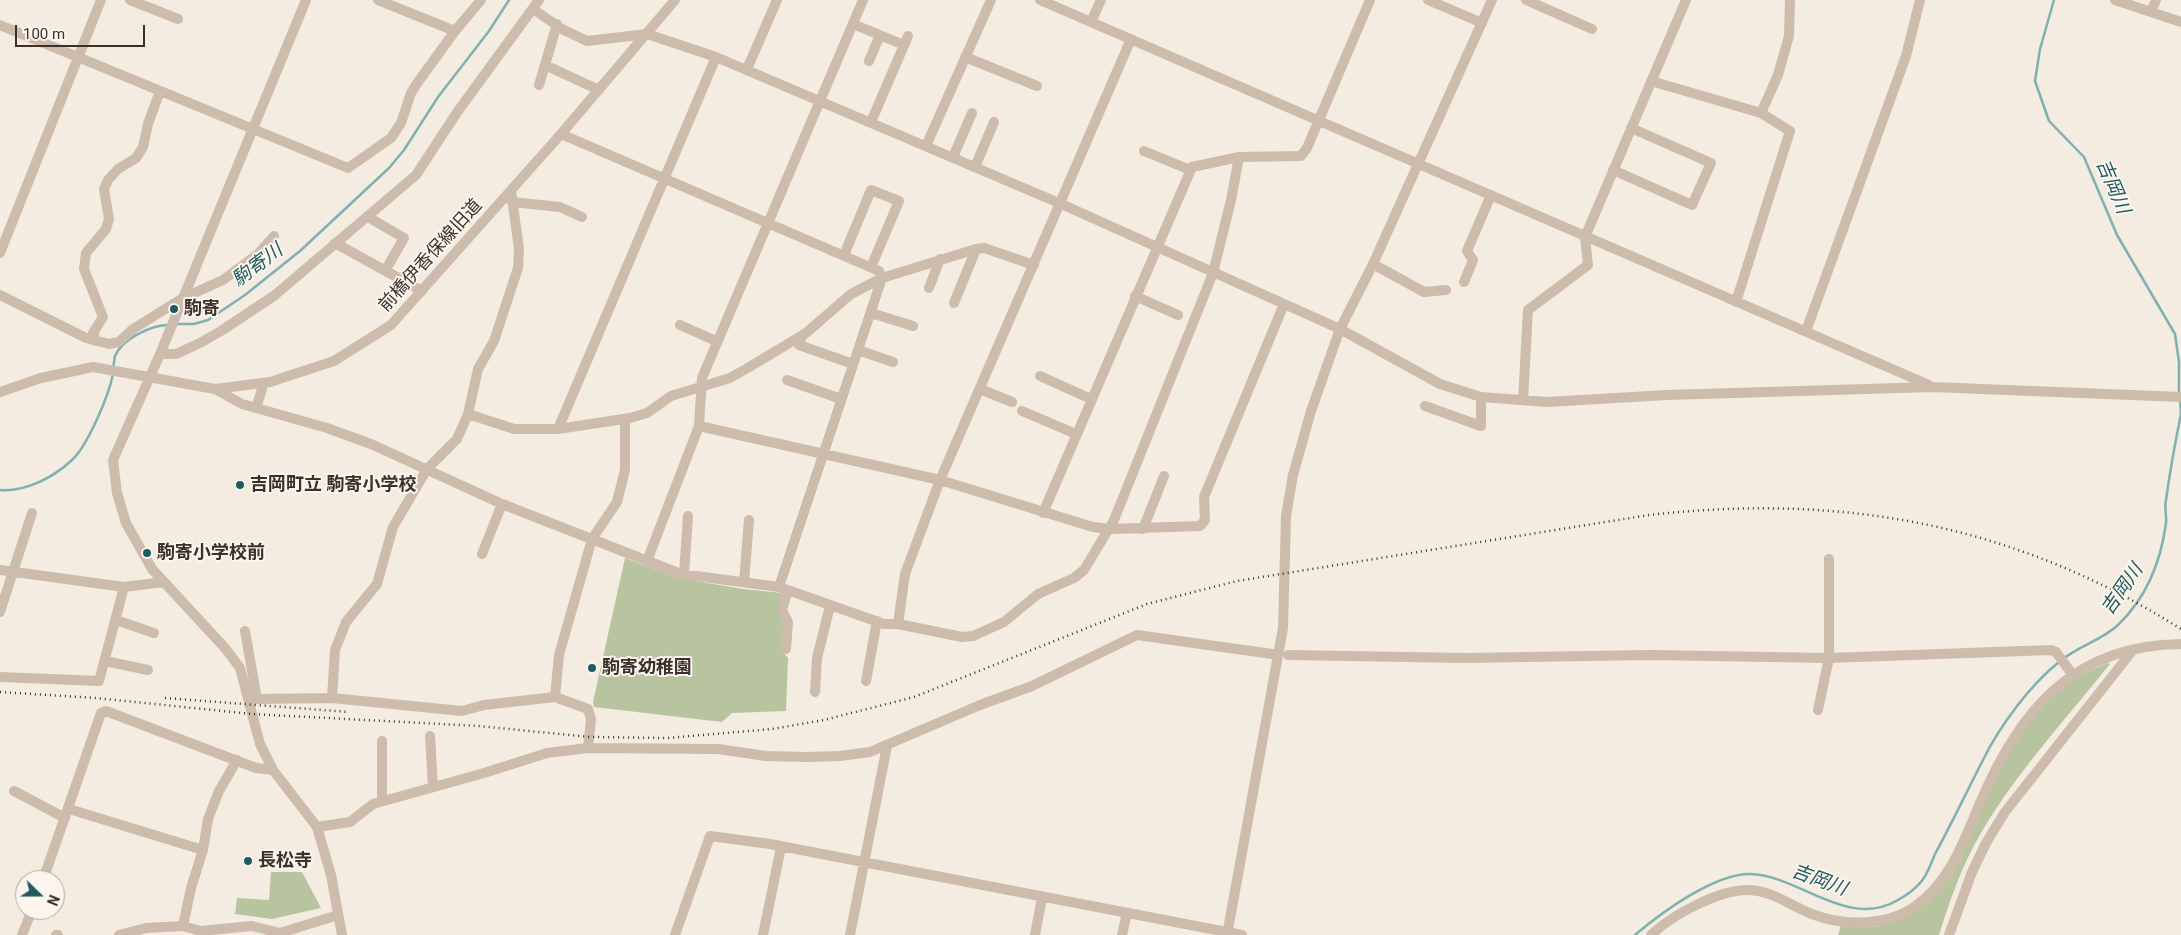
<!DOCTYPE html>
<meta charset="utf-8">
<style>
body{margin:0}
#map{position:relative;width:2181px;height:935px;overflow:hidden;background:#f4ebe1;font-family:Roboto,sans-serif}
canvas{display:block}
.north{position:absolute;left:15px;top:870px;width:50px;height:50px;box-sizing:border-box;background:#fbf5ee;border:1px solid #aea6a0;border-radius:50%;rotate:112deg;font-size:14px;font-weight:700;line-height:20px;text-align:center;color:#3b302b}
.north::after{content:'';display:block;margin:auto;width:18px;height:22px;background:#1f5a5e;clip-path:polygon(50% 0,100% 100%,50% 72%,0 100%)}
.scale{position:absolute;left:15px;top:25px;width:130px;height:22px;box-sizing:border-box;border:2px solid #3b302b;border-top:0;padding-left:6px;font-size:15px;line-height:18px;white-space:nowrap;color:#3b302b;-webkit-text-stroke:4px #fbf5ee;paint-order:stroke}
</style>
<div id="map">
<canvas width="2181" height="935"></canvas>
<div class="north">N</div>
<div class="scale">100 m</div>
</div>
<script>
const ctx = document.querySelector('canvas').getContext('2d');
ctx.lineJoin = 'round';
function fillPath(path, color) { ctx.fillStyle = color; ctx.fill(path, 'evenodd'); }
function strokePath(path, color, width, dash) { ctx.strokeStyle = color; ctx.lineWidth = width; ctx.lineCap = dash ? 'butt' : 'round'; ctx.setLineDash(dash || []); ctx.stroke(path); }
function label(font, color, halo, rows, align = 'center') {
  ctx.font = font + ' Roboto,"Noto Sans JP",sans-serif'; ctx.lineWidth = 4; ctx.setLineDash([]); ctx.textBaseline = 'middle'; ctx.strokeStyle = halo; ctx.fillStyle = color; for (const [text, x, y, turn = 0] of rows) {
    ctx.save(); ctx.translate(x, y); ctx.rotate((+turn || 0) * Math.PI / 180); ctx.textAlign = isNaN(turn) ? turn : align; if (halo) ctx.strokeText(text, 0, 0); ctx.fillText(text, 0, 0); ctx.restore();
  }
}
fillPath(new Path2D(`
 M625 558 678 578 743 589 782 593 785 623 782 651 788 658 786 711 732 713 722 722 594 707 593 702Z
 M2108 663 2110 664C2066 719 2016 773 1981 833 1962 865 1950 900 1939 935H1838L1841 925C1854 926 1869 929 1882 925 1904 919 1939 892 1952 874 1963 858 1970 836 1977 818 2005 754 2038 688 2108 663Z
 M271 872H302L321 908 272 919 235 914 237 898 269 900Z`), '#b8c4a0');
strokePath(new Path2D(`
 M2054 0 2040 49 2035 81 2049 121 2084 157 2117 235 2175 334 2179 362V394
 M177 324H194L208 320 245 295 300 251 389 168 404 150 438 97 489 31 509 0
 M113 368C114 365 114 360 115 356 122 339 151 325 169 325
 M0 490C26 492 54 477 72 460 88 445 109 395 113 374
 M2063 659C2081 645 2102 640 2118 625 2146 598 2161 561 2166 523 2167 516 2164 508 2166 500 2170 471 2175 443 2181 414L2180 400
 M1635 935C1662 912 1714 874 1750 874 1799 875 1847 930 1898 900 1905 896 1914 890 1919 884 1927 877 1931 863 1935 854 1952 823 1967 791 1983 760 1999 727 2030 685 2059 662`), '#7fb0b2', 2.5);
strokePath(new Path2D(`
 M130 0 178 19
 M306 0 160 354 113 460 117 493 126 523 152 569 225 648 240 668 260 744 273 770 317 827 331 875 342 935
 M378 0 455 31
 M1040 0 1929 385
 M1428 0 1482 23
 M1526 0 1592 29
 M2115 0 2181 22
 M533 9 562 29 587 41 647 34 716 57 1059 203 1340 329 1440 384 1481 397 1547 402 1667 395 1932 387 2181 397
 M2151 12 2156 0
 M1091 22 1101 0
 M853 24 904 45
 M0 25 348 168 391 138 401 123 411 93 418 82 455 31 481 0
 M965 57 1037 86
 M869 61 880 35
 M545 65 599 90
 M747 69 777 0
 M1651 81 1761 113
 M539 85 557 24
 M871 122 908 36
 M561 134 879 271 882 278 779 587
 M926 146 991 0
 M1144 151 1190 170
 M953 157 972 113
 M975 167 994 122
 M1613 170 1692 205 1711 163 1631 128
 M511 191 519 249 518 268 494 341 478 369 468 414 457 439 427 469 393 527 377 584 346 622 335 650 332 698 462 711 484 705 555 697 588 709 591 719 588 748
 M512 202 560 207 582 217
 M368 217 404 238 385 271
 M335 243 422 291
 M0 253 101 0
 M844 255 871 190 899 201 871 267
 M1373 264 1424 292 1446 290
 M1464 282 1473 260 1467 251 1491 195
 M929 288 940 259
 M0 295 86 338 109 344 119 342 133 329 183 298 223 280 258 254 274 236
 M1135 296 1178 315
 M1736 302 1790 131 1761 113 1778 75 1789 36 1790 0
 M954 303 976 249
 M871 313 913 326
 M680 325 716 341
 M1806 331 1906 56 1920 0
 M802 336 799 345 853 364
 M96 341 93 333 103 317 84 269 86 253 106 229 109 219 104 189 108 180 118 169 136 158 143 147 148 124 160 91
 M858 350 893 362
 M160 354H176L200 343 221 331 275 295 416 175 458 111 539 0
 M1040 376 1091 399
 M787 380 841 399
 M215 389 242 404 327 428 371 444 502 504 681 574 779 587 884 624H898L962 637 973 636 1004 622 1038 594 1074 578 1084 570 1114 520 1213 273 1231 200 1239 157
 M980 389 1012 402
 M0 392 41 378 93 367 215 389 270 382 334 361 391 325 561 134 675 0
 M1523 400 1528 310 1588 265 1585 237 1686 0
 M1425 406 1481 426V397
 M256 408 264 383
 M1022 411 1076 434
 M468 414 514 429H558L630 418 647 413 671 396 730 378 746 369 806 333 851 294 882 278 976 249 984 248 1034 265
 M699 426 940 480 1093 527 1110 529 1200 526 1205 520 1204 497 1284 304
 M558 429 716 57
 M1043 513 1192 167 1239 157 1301 156 1307 148 1370 0
 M1143 529 1164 476
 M482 554 502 504
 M647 561 699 426 702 378 863 0
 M0 570 124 587 164 582
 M684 574 688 516
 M744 582 749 520
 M0 612 32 513
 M116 620 154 633
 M898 624 905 574 940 480 1131 39
 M245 631 257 699 332 698
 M786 649 788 622 782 610 788 590
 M1288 655 1465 658 1651 655 1829 658 2051 650 2056 652 2072 674
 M105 661 148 670
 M0 677 99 681 124 587
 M866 681 877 621
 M815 692 817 658 830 606
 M555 697 559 655 592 539 617 502 625 470V419
 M1818 710 1829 658V559
 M430 736 433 787
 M14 791 65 818
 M382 801V741
 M69 809 203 850
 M317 827 350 822 373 804 484 773 547 753 588 748 718 749 766 756 807 757 840 756 870 752 980 705 1032 686 1137 635 1272 654
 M43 880 101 713 106 711 256 768 273 770
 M183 926 191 888 203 850 208 819 219 791 237 760
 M22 935 32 910
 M56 935H58
 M119 935 146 928 183 926 201 931 252 926 280 933 338 915
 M675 935 710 836 770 844 1242 935
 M763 935 781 847
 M850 935 887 746
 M1035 935 1042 898
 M1122 935 1127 913
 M1227 935 1283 628 1286 516 1293 475 1311 411 1340 329 1373 264 1492 0
 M1651 935C1672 915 1720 889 1749 890 1773 891 1791 906 1812 914 1845 927 1889 926 1917 905 1951 880 1964 840 1980 803 2019 711 2073 645 2181 644
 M1949 935 1972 872 1986 843 2005 812 2133 650`), '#cdbbac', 10);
strokePath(new Path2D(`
 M0 692 96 698 252 714 479 726 590 737 667 738 772 729 824 720 914 697 1147 604 1237 581 1649 515C1844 493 2014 524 2181 629
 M165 698 349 712`), '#3b302b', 2.5, [1, 4]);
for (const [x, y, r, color] of [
 [174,309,5,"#1f5a5e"],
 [240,485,5,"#1f5a5e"],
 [147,553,5,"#1f5a5e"],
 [592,668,5,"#1f5a5e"],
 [248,861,5,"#1f5a5e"]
]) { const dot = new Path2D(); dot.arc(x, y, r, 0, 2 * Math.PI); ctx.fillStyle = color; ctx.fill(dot); strokePath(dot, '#fbf5ee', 2); }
label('18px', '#3b302b', '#fbf5ee', [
 ["前橋伊香保線旧道",431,256,-48]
]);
label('bold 18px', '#3b302b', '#fbf5ee', [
 ["駒寄",184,309],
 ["吉岡町立 駒寄小学校",250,485],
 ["駒寄小学校前",157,553],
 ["駒寄幼稚園",602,668],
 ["長松寺",258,861]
], 'left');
label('italic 19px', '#1f5a5e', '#fbf5ee', [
 ["吉岡川",2112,187,67],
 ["駒寄川",258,266,-37],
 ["吉岡川",2123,590,-55],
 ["吉岡川",1819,881,20]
]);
</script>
